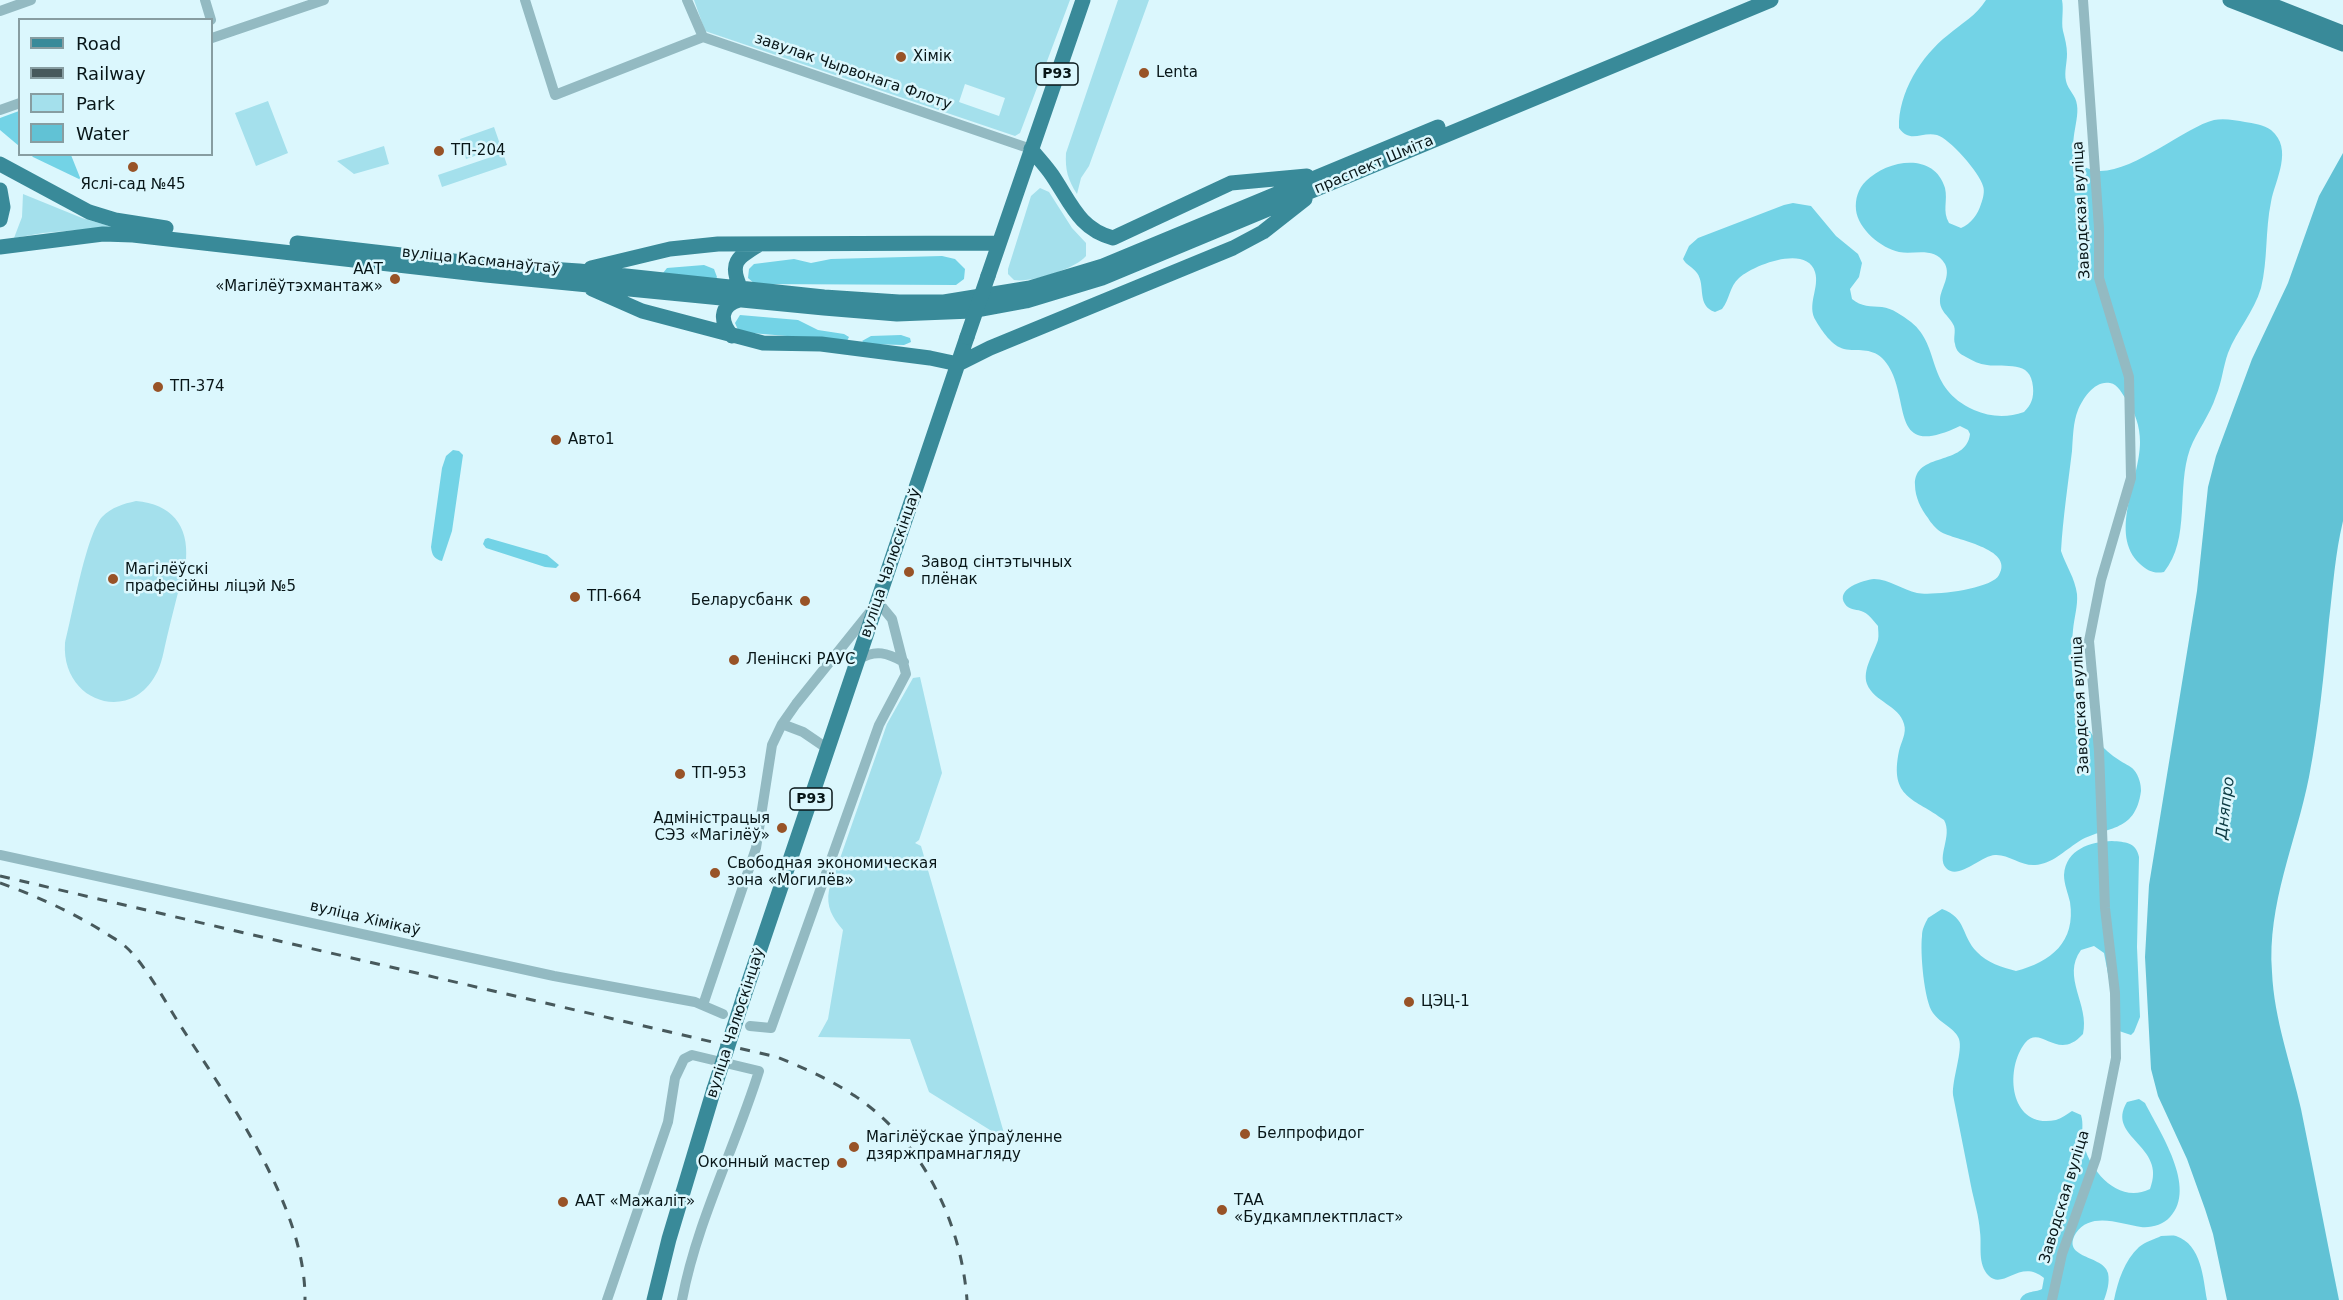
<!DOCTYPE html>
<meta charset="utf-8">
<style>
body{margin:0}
#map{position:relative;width:2343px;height:1300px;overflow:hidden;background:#dbf7fd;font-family:"DejaVu Sans",sans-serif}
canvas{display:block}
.legend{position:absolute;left:18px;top:18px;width:195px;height:138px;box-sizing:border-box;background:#dbf7fd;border:2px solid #879da1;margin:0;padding:8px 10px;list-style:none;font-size:18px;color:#081618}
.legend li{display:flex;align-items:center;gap:12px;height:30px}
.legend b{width:30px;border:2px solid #879da1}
</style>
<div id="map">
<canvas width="2343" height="1300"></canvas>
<ul class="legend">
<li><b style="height:8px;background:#398a99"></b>Road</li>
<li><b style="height:8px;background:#47595c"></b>Railway</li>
<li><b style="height:16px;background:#a4e0ec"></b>Park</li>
<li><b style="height:16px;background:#61c2d5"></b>Water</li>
</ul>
</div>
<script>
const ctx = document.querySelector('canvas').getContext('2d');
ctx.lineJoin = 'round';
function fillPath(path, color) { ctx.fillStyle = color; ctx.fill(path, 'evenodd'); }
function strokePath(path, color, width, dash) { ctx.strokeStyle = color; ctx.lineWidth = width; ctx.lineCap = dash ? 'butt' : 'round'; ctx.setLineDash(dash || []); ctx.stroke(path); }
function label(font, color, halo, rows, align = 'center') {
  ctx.font = font + ' "DejaVu Sans",sans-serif'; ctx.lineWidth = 5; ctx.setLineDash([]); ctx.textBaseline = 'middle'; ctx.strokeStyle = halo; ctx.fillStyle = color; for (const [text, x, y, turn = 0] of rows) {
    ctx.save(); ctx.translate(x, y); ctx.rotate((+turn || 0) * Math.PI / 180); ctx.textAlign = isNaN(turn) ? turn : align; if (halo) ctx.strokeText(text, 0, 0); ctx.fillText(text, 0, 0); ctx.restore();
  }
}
fillPath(new Path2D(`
 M694 0H1070L1020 133 1015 136 705 31ZM965 84 1005 98 999 116 959 102Z
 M1118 0H1149L1089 166 1081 178 1077 194C1068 180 1065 170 1066 153Z
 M268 101 288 153 256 166 235 113Z
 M494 127 501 147 466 159 460 139Z
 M384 146 389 164 354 174 337 161Z
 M503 153 507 165 442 187 438 175Z
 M1040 188 1049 192 1072 228 1086 243V256C1075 269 1031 283 1014 280L1008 274V269L1031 196Z
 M23 194 82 218 113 227 43 233 14 238 22 217Z
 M136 501C171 504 189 525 186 560 180 586 173 611 167 637 164 649 162 665 155 676 128 724 61 701 65 643 72 616 86 535 102 517 112 507 123 504 136 501Z
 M920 677 942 773 919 840 915 843 921 846 1006 1140 929 1092 910 1039 818 1037 828 1019 843 930C832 917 826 907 829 890L887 724 913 678Z`), '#a4e0ec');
fillPath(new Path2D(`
 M1986 0H2062C2064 10 2061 21 2063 31 2065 39 2067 46 2067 54 2067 63 2064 72 2066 81 2068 90 2076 95 2077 105 2080 123 2064 151 2082 165 2114 190 2181 128 2214 120 2223 118 2236 120 2245 122 2253 123 2264 125 2271 130 2294 149 2275 180 2271 202 2265 231 2268 260 2261 288 2254 312 2237 330 2228 353 2223 367 2222 382 2216 396 2210 415 2197 431 2190 449 2176 488 2191 539 2164 572 2154 574 2148 571 2140 564 2108 534 2140 480 2140 442 2140 426 2135 412 2126 399 2122 394 2118 384 2110 383 2095 380 2083 398 2078 410 2073 422 2073 438 2072 451 2068 484 2063 518 2061 551 2066 566 2075 578 2077 594 2078 606 2074 618 2073 630 2070 659 2071 688 2082 715 2088 733 2103 750 2119 760 2124 764 2130 765 2134 770 2139 776 2141 784 2141 791 2135 835 2105 825 2078 842 2064 851 2052 864 2035 865 2021 866 2008 854 1995 855 1980 856 1958 881 1946 868 1936 857 1953 836 1944 820 1915 798 1889 799 1899 751 1901 742 1907 733 1904 724 1899 705 1874 702 1867 684 1862 670 1874 653 1878 640 1879 635 1878 630 1878 626 1873 620 1868 613 1861 611 1855 609 1849 610 1845 604 1835 589 1863 580 1874 579 1889 579 1903 590 1917 593 1933 596 1992 589 1999 575 2015 548 1954 540 1941 532 1936 529 1931 523 1928 518 1921 509 1915 497 1915 485 1914 451 1966 467 1970 434L1968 430 1960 426C1883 463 1915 391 1882 358 1870 347 1858 352 1844 349 1832 346 1822 331 1816 321 1806 305 1820 288 1815 272 1807 244 1753 265 1739 278 1729 287 1730 299 1722 309L1715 312C1696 306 1706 285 1697 273 1693 267 1686 265 1683 259L1689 246 1698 238 1784 205 1793 203 1811 206 1836 236 1858 254 1862 263 1859 277 1850 289 1852 299C1861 307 1871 306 1882 307 1892 308 1903 316 1911 322 1942 347 1924 387 1974 410 1990 417 2007 418 2024 412 2031 405 2034 398 2033 387 2031 359 2005 368 1987 365 1979 364 1973 361 1966 357 1960 354 1956 351 1955 344 1953 338 1956 332 1954 326 1950 316 1939 312 1940 299 1941 288 1951 276 1945 264 1934 246 1915 255 1899 252 1881 248 1858 229 1856 210 1855 199 1858 189 1866 181 1887 160 1934 151 1945 188 1948 201 1942 211 1949 223L1961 228C1971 224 1978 214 1981 204 1983 199 1985 191 1983 186 1980 173 1949 138 1937 135 1922 131 1910 144 1899 128 1898 93 1921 56 1948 35 1962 23 1976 16 1986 0Z
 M19 111H20L19 146 0 130V118Z
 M31 155H71L81 180 33 157Z
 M942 256 955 259 965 269 964 279 956 285 755 284 748 278 749 269 754 264 794 259 811 263 831 259Z
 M704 265 714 269 717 277 715 281 663 273 667 268Z
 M740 315 798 320 818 330 844 334 849 337 847 341 739 332 735 323Z
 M901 335 910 338 911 342 904 345 866 344 862 341 871 336Z
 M453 450 459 451 463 455 452 531 442 561C434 559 432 555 431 547L442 468 446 456Z
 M488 538 547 555 559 565 556 568 545 567 486 548 483 544 485 539Z
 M2112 841C2125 842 2136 842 2139 857L2137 947 2140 1017 2134 1032 2131 1035 2119 1031 2104 953 2094 946 2081 950C2061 977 2090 1005 2083 1034 2057 1063 2041 1023 2025 1043 2004 1070 2010 1130 2056 1120 2062 1118 2067 1114 2072 1111L2081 1115C2084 1124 2081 1133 2083 1142 2089 1170 2118 1205 2150 1189 2168 1145 2105 1138 2127 1102L2139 1099 2145 1103C2159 1131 2198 1188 2170 1217 2163 1225 2151 1228 2141 1227 2121 1224 2091 1211 2076 1233 2060 1259 2104 1255 2108 1273 2110 1282 2107 1292 2104 1300H2020C2025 1290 2034 1293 2042 1289L2044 1278C2020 1258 2004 1290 1989 1276 1977 1264 1982 1246 1980 1232 1979 1216 1974 1201 1971 1186 1965 1156 1959 1125 1953 1095 1952 1079 1963 1051 1959 1039 1956 1029 1940 1023 1933 1013 1924 1001 1920 952 1922 936 1922 929 1925 924 1928 918L1942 909C1967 918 1961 936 1977 952 1987 963 2002 967 2016 971 2051 962 2076 942 2070 902 2068 893 2064 884 2064 875 2066 849 2090 842 2112 841Z
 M2161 1236C2166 1236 2172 1235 2176 1236 2202 1245 2203 1278 2207 1300H2114C2118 1281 2124 1261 2139 1247 2145 1242 2155 1239 2161 1236Z`), '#73d3e6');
fillPath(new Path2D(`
 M2343 153V521C2335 554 2333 587 2329 620 2324 673 2319 725 2309 777 2296 843 2267 904 2272 972 2274 1019 2291 1064 2301 1109 2314 1173 2326 1236 2339 1300H2227L2213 1234 2205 1209 2187 1159 2158 1096 2151 1069 2145 957 2149 885 2197 591 2208 487 2216 456 2252 359 2288 283 2319 196Z`), '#61c2d5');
strokePath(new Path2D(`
 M205 0 211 20
 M525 0 555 95 703 37
 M687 0 703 37 1031 149
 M0 11 31 0
 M212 38 324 0
 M0 110 20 103
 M859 659C876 649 887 653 904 662
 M782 724 803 732 828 749
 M0 855 554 976 695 1002 723 1014
 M703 1005 756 848 772 745 782 724 796 704 878 602 892 619 906 674 879 725 771 1028 750 1026
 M607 1300 668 1122 675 1078 684 1059 692 1055 759 1071C735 1148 697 1221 682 1300
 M2052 1300 2062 1254 2096 1158 2116 1058 2115 993 2105 908 2099 751 2089 641 2101 580 2131 478 2129 377 2099 278V228L2083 0`), '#93bac2', 10);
strokePath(new Path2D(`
 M2230 0 2343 44
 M2259 0 2343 33
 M1031 149C1038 158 1046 166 1052 175 1071 203 1079 229 1113 238L1231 183 1307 176
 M0 164 89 212 115 220 166 228
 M0 190 3 207 0 220
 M297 243 488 265 579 271 824 297 899 302H944L1030 288 1103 266 1438 127
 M0 247 103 234 133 235 486 275 824 308 897 314 972 311 1026 301 1102 278 1771 0
 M591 268 670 249 718 244 999 243
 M988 276 1083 0
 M592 289 642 311 763 343 821 344 930 358 958 364 990 348 1233 248 1263 232 1305 199
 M741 289C728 262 738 257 760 244
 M732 336C720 322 719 306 739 300
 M744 996 967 337
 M654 1300 669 1239 714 1089`), '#398a99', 15);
strokePath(new Path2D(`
 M0 876 777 1057C804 1068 831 1080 855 1096 922 1141 961 1221 967 1300
 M0 883C37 896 74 913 107 934 113 938 121 942 126 947 145 964 166 1003 180 1025 230 1102 306 1207 305 1300`), '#47595c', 3, [10, 10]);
strokePath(new Path2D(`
 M967 337 988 276
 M714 1089 744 996`), '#398a99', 15);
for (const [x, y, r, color] of [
 [901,57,6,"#985327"],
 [1144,73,6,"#985327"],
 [439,151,6,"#985327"],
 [133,167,6,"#985327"],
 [395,279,6,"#985327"],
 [158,387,6,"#985327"],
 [556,440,6,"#985327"],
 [909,572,6,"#985327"],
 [113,579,6,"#985327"],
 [575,597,6,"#985327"],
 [805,601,6,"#985327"],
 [734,660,6,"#985327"],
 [680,774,6,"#985327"],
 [782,828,6,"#985327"],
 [715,873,6,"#985327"],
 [1409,1002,6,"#985327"],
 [1245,1134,6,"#985327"],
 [854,1147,6,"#985327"],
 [842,1163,6,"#985327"],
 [563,1202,6,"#985327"],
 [1222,1210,6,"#985327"]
]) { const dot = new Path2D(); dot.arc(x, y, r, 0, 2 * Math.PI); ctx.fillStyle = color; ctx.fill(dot); strokePath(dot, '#dbf7fd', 2); }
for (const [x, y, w] of [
 [1057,74,42],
 [811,799,42]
]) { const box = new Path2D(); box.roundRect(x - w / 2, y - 11, w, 22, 4.5); ctx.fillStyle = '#dbf7fd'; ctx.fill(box); strokePath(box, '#081618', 1.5); }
label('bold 14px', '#081618', null, [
 ["Р93",1057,74],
 ["Р93",811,799]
]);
label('15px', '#081618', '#dbf7fd', [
 ["Хімік",913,57],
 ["Lenta",1156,73],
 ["ТП-204",451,151],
 ["Яслі-сад №45",133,185,"center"],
 ["ААТ",383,270,"right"],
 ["«Магілёўтэхмантаж»",383,287,"right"],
 ["ТП-374",170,387],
 ["Авто1",568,440],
 ["Завод сінтэтычных",921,563],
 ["плёнак",921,580],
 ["Магілёўскі",125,570],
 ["прафесійны ліцэй №5",125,587],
 ["ТП-664",587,597],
 ["Беларусбанк",793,601,"right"],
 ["Ленінскі РАУС",746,660],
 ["ТП-953",692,774],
 ["Адміністрацыя",770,819,"right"],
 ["СЭЗ «Магілёў»",770,836,"right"],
 ["Свободная экономическая",727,864],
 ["зона «Могилёв»",727,881],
 ["ЦЭЦ-1",1421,1002],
 ["Белпрофидог",1257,1134],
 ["Магілёўскае ўпраўленне",866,1138],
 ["дзяржпрамнагляду",866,1155],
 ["Оконный мастер",830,1163,"right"],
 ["ТАА",1234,1201],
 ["«Будкамплектпласт»",1234,1218],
 ["ААТ «Мажаліт»",575,1202]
], 'left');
label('15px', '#081618', '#dbf7fd', [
 ["завулак Чырвонага Флоту",853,72,19],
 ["праспект Шміта",1374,165,-23],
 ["Заводская вуліца",2082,210,-93],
 ["вуліца Касманаўтаў",481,261,6],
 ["вуліца Чалюскінцаў",891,563,-71],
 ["Заводская вуліца",2081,705,-93],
 ["вуліца Хімікаў",365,919,13],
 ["вуліца Чалюскінцаў",736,1023,-72],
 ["Заводская вуліца",2065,1197,-73]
]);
label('italic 16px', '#0d3b43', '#dbf7fd', [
 ["Дняпро",2226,808,-83]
]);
</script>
